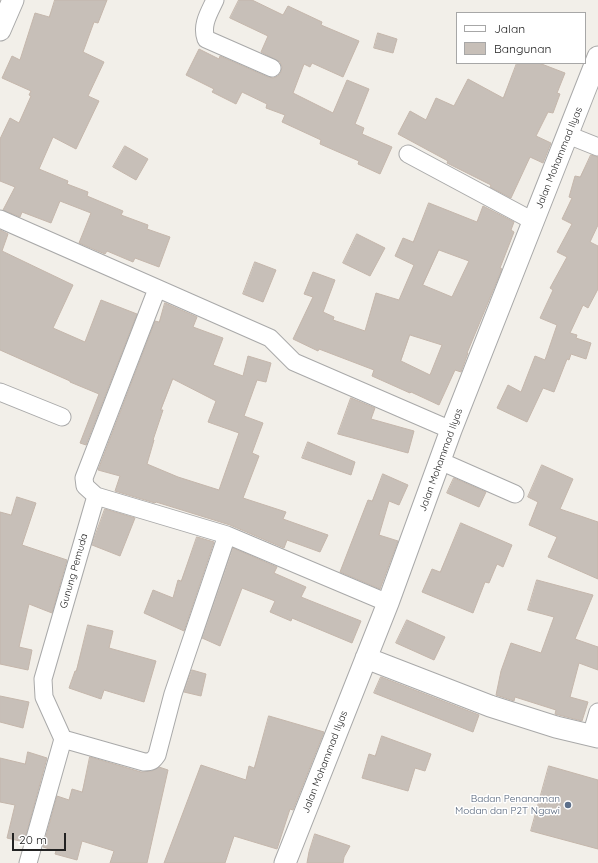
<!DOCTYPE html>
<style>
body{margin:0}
#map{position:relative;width:598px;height:863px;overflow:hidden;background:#f2efe9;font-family:Quicksand,sans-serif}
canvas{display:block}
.legend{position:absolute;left:456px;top:12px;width:130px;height:52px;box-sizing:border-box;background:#fff;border:1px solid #a7a7a7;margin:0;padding:5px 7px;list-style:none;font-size:12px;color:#222}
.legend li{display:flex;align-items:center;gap:8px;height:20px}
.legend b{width:20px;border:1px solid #a7a7a7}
.scale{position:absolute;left:12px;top:833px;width:54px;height:18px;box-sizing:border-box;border:2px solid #222;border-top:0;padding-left:5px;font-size:12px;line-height:14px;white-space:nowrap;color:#222;-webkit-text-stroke:3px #fff;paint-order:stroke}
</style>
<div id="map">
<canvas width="598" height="863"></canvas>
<ul class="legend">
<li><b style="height:5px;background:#fff"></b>Jalan</li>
<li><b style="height:11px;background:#c7bfb8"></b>Bangunan</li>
</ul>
<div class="scale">20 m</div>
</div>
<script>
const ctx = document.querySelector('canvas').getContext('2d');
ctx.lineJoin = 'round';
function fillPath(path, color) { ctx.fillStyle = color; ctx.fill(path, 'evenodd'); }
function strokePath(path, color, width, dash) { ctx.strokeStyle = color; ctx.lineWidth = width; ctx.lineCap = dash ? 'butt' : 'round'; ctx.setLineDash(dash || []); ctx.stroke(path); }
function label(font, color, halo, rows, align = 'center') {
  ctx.font = font + ' Quicksand,sans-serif'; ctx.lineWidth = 3; ctx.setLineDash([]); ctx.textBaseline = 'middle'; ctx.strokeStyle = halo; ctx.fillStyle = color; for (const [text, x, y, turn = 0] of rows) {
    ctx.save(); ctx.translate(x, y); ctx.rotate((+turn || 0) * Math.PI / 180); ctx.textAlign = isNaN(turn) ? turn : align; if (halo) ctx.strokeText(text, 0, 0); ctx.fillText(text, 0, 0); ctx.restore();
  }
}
const building = new Path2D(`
 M55 0H107L98 23 94 22 83 52 104 62 88 96 99 101 76 149 53 137 39 169 68 181 67 184 88 192 87 196 123 211 121 215 148 225 147 229 170 237 159 267 135 258 133 262 107 251 105 254 79 243 91 213 60 201 51 223 22 212 20 217 3 210 15 187 0 181V139L10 118 19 123 31 96 29 95 31 91 2 78 12 56 20 60 35 13 49 17Z
 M239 0H252L283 15 288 6 322 22 321 25 359 41 343 77 312 63 310 67 304 64 293 93 333 113 347 80 369 89 355 124 364 128 362 134 392 147 380 174 358 164 359 161 320 144 321 140 282 122 285 115 266 108 267 104 242 92 236 104 212 92 214 89 186 75 199 49 219 59 220 56 268 77 273 78 278 76 281 72 282 67 280 62 261 52 268 36 230 18Z
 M378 33 397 39 393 53 374 48Z
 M517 63H539L565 73 557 93 560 94 553 113 548 112 536 136 551 143 543 163 530 157 511 198 490 187 491 185 447 163 448 161 398 134 410 111 426 120 436 98 454 106 468 79 503 98Z
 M125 146 148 159 136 180 113 167Z
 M591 155 598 157V225L590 242 598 246V289L588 308 583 305 570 333 577 335 576 338 591 343 586 359 571 354 569 360 567 359 554 392 543 388 527 422 497 408 508 385 521 392 535 356 545 360 557 325 540 318 553 290 550 288 567 257 557 252 572 224 562 219 572 198 569 197 575 176 580 177Z
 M429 203 477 222 483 206 514 222 511 230 514 232 500 268 502 269 467 353H468L461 372 455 370 439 405 411 392 410 393 372 376 374 370 319 349 318 351 293 339 313 297 304 294 313 272 335 280 323 312 334 317 333 320 365 331 376 293 399 300 414 265 395 256 403 238 413 242ZM439 250 469 261 452 297 423 285ZM410 335 442 345 430 375 401 361Z
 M0 230 8 234 2 251 73 285 53 328 85 342 101 300 137 314 86 445 80 443 99 394 70 382V381L0 350Z
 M357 234 385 248 370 276 343 263Z
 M255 262 276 270 263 302 243 294Z
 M165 303 197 317 193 327 223 338 213 365 243 376 248 356 271 363 266 382 257 380 244 416 263 423 252 453 259 456 243 498 286 512 283 519 328 535 320 552 287 540 284 548 230 525 156 502 155 503 115 491 120 476 98 470 155 321 159 322ZM173 379 216 401 208 422 239 433 219 490 178 477 147 464 154 440H153L163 410H161Z
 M351 398 375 408 371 419 414 431 408 453 338 434Z
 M308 442 355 462 351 475 302 458Z
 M542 465 573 479 560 509 598 522V579L548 557 557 537 529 525 538 502 528 497Z
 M383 474 408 485 399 505 389 501 379 535 398 541 380 589 340 572 368 500 372 501Z
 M454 478 486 492 479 507 447 493Z
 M17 497 36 503 22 545 67 560 52 613 29 604 19 647 32 650 28 670 0 664V512L11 515Z
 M105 509 135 518 120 556 92 545Z
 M461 523 512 545 503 567 497 564 489 583 485 582 473 613 422 592 432 569 440 572Z
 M197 537 214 542 184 631 144 613 153 590 173 598 178 580 181 581Z
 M233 548 277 567 274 573 306 587 301 597 361 621 352 643 292 618 291 621 270 612 275 601 242 588 220 646 202 638Z
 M537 580 593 595 575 639 598 647V670L579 663 570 697 588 702 582 721 555 714 556 710 515 697 514 701 496 695 501 671 511 643 541 653 554 617 528 610Z
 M407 620 445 637 434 660 396 643Z
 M88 625 113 631 109 648 156 661 144 702 104 690 101 699 69 688 75 671H76Z
 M192 670 206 674 201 696 184 692Z
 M381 677 479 715 473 732 374 693Z
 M0 696 29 702 23 728 0 722Z
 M269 716 324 732 293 810 290 809 277 849 234 836 225 863H164L201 765 246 780 249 766 254 768Z
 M382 736 431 754 425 771 415 768 408 791 362 778 369 754 375 756Z
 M28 752 47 758 24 842 7 838 15 805 0 802V758L25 764Z
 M90 757 141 772 152 771 159 767 168 770 147 863H110L114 851 82 841 77 860 55 854 56 851 43 847 57 796 69 800 72 789 82 792Z
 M549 766 598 780V849L531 831Z
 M315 834 350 846 344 857 343 863H307L309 852Z`);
fillPath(building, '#c7bfb8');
strokePath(building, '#c4b6ab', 1);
const minor = new Path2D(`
 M215 0C209 13 201 25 206 39L272 68
 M568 135 598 147
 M408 154 533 221
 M0 219 270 338 294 362 451 430
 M0 392 62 417
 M440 461 515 494
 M96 496 227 535 388 603
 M591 736 598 712
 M63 739 144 762C151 762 153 761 157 755L173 694 227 535
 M28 863 63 739 44 697 43 679 96 496 85 486 84 478 157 289`);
const tertiary = new Path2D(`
 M0 30 13 0
 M366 658 490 706 556 727 598 737
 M285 863 388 603 451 430 598 57`);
strokePath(minor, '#a9a9a9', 19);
strokePath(tertiary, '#a9a9a9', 23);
strokePath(minor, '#fff', 17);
strokePath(tertiary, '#fff', 21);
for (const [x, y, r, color] of [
 [568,805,4,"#5c6f8a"]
]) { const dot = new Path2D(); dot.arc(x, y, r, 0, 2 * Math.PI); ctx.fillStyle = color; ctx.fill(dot); strokePath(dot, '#fff', 1.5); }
label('10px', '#222', '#fff', [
 ["Jalan Mohammad Ilyas",559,158,-68],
 ["Jalan Mohammad Ilyas",441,460,-70],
 ["Gunung Pemuda",74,571,-74],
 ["Jalan Mohammad Ilyas",325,762,-69]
]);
label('10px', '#4e5e75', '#fff', [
 ["Badan Penanaman",560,799],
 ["Modan dan P2T Ngawi",560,811]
], 'right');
</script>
